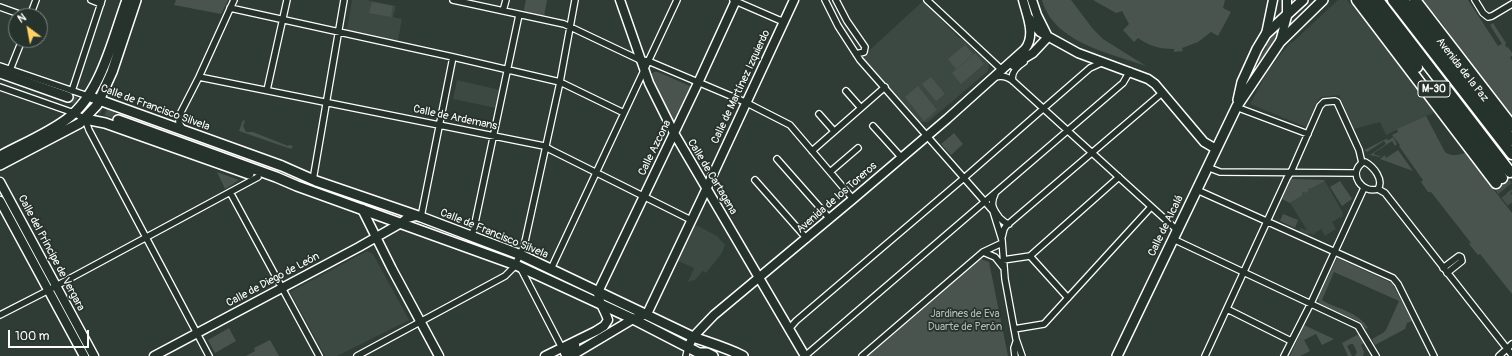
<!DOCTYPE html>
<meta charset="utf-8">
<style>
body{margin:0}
#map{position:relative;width:1512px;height:356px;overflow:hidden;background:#2f3b35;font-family:Pangolin,sans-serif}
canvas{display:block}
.north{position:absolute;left:8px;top:8px;width:40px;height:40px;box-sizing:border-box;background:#26332d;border:1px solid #7d8581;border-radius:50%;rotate:328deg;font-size:11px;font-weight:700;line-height:16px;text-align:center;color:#fff}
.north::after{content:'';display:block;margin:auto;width:14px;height:18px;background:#ffd166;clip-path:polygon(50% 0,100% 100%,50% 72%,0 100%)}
.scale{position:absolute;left:8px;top:330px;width:81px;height:18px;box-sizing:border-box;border:2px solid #fff;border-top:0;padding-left:5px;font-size:12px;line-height:14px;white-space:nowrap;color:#fff;-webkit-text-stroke:3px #26332d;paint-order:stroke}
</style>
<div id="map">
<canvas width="1512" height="356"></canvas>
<div class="north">N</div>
<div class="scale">100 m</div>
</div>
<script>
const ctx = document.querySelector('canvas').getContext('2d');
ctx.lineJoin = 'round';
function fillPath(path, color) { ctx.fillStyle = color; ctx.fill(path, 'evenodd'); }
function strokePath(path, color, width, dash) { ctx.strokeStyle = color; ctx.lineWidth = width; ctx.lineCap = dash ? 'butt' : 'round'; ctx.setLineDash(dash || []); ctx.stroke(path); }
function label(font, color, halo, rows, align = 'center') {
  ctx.font = font + ' Pangolin,sans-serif'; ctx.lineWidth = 3.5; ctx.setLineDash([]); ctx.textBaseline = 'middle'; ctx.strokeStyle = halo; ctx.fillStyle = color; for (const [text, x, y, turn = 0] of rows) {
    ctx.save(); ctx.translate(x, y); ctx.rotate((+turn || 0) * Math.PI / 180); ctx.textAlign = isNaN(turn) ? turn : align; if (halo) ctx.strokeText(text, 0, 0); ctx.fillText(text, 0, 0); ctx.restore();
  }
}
fillPath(new Path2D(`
 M352 0H367L396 6 393 17 402 19 398 40 395 42 349 32 347 29Z
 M1338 0H1347L1351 5H1352L1435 112 1386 135 1380 122 1354 129 1339 95 1321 97 1318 100 1306 127 1250 104 1269 69 1289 44 1293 42Z
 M923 1 958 37 963 40 989 64 988 71 928 122H918L861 58Z
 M457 80 500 90 496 108 453 99Z
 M1325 181 1343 213 1342 214 1343 216 1340 218 1339 216V218L1332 222 1336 229 1325 236 1321 229 1317 232 1315 231 1316 233 1312 235 1311 233 1307 235 1299 232 1301 228 1306 230H1307L1290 203 1303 195 1302 193 1309 191 1308 189 1310 188 1312 189Z
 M695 226H698L717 236 725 245 722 253 706 273 703 271 695 280 688 282 694 268 678 261Z
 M367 251 373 254 409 320 337 356H325L290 292Z`), '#3c4842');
fillPath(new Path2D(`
 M176 0H228L221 14 174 5Z
 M526 0H547L544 16 526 12 524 9Z
 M1042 0H1071L1093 29 1103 39 1146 66C1110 53 1054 43 1042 0Z
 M1093 0H1225L1223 8 1231 12 1218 36 1211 32 1198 42 1182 48 1183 51 1174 52V49C1160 49 1149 46 1138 38L1134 42 1123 30 1129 24 1122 11 1116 13Z
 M1422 0H1468L1498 46 1502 44 1490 25 1493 23 1506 43 1505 45 1507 48 1508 47 1512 53V56L1510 57 1512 61V119L1461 54V52L1442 23Z
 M372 2 393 6 391 17 369 13Z
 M1274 34 1276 35 1274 42 1259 62 1258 60 1267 47 1265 45Z
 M965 45 973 54 956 69 948 59Z
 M975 53 984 64 961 84 952 73Z
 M654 72H658L692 87 675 121 671 120 651 79 650 75Z
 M931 77 945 94 936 101 922 84Z
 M918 86 937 110 924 121 905 97Z
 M1426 116 1445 152C1452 157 1458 155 1465 153L1512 213V294L1480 254 1478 255 1469 244 1471 243 1431 192H1428L1421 182 1423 180 1420 176 1399 146 1400 145 1392 135 1398 132 1397 129Z
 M243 120 245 121 243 126 246 132H253L288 146 289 145 293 146 291 149 239 131Z
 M954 133 963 144 951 155 941 144Z
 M1393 137 1397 144 1395 146 1392 141 1374 153 1375 155 1381 156 1379 157 1370 155 1386 144 1384 141 1367 152 1364 150 1386 139 1389 140Z
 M1398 150 1413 171 1380 159 1385 155 1386 158Z
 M217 172 239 180 225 189Z
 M1291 179 1324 180 1325 181 1311 189 1310 188 1308 189 1309 191 1305 193 1304 192 1302 193 1303 195 1290 203 1282 199Z
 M1340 181 1352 199 1342 206 1330 187Z
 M1283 214 1298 220 1295 228 1280 221Z
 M1337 258 1392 283 1412 321 1407 323 1405 329 1375 345 1372 339 1383 333 1386 330 1399 301 1334 272 1322 300 1325 302C1339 309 1359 313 1368 328L1366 329 1360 322 1319 304 1318 298Z
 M981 259 989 262 1008 356H868Z
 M1304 325 1334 339 1322 345 1316 334 1304 340 1310 351 1300 356H1290Z
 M229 328 236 341 215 353 208 340Z
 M1359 334 1364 343 1361 345 1364 352 1363 356H1355L1357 352 1353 344H1351L1347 346 1352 356H1348L1342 343Z
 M270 340 279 356H246L255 351 254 348Z`), '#4a544f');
strokePath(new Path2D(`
 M68 97 120 116`), '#444f49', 9, [9, 4.5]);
strokePath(new Path2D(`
 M1502 178 1512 192
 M1496 183 1512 203`), '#444f49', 10, [10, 5]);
const street = new Path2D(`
 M91 0 101 4
 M453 0 564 24 640 60 648 61 745 102 790 125 853 199
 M733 0 779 20 784 21
 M825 0 838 26 860 60 993 211 1002 240 1005 279 1016 339 1022 356
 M836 0 847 21 865 47 864 52 856 54
 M927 0 1002 70
 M1475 0 1483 13 1488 17 1492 16 1512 4
 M0 7 25 16
 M230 8 453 57 560 82 624 113
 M503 11 506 0
 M30 16 36 0
 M0 66 88 96
 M10 70 22 40
 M199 77 544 146 551 150 691 220
 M995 77C1002 75 1007 76 1013 81L1177 230
 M1013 81C1010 73 1018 66 1024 62
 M0 87 74 113 85 119 89 130 209 356
 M267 90 287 0
 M72 91 102 0
 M846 91 861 108
 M1236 107 1308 134
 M819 114 834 131
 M873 126 901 157
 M184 131 179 123V116L199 77 234 0
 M812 151 885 87
 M777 159 830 219
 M1365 162C1374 167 1384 180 1378 189 1362 194 1348 174 1362 163Z
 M1207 167 1220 172 1355 173
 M830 172 858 148
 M313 180 344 0
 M755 180 807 239
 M1378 189 1385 193 1512 355
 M1197 190 1393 278 1398 284 1434 356
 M230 192 319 356
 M995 194C990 204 993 209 999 217 1003 221 1004 223 1009 224
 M421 217 453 57
 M472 237 519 15
 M1002 237 1004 229 1006 226 1162 93
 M1173 239 1358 326 1376 356
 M983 252 1002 243
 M1030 256 1068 298
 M1003 260 1030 256 1119 177
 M520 267 563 350
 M1443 268 1459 256 1461 257 1462 261 1447 273
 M551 269 677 0
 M1227 309 1291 341
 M0 315 43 293 258 177
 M789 329 796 321 964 178 1044 108 1090 68 1101 63
 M1014 329 1044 324 1151 207
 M357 356 505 276 514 267 524 246 560 82 575 0
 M686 356 688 347
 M805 356 1123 83 1130 71
 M862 356 983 252 995 257 1003 267
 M1015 356 1014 348 1016 342
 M1205 356 1287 178 1291 172 1320 106 1324 102 1335 101 1337 102 1359 150 1362 163
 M1284 356 1312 301 1364 188
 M1499 356 1512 344`);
const secondary = new Path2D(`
 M620 0 649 83 674 133 805 356
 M1032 0 1037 15 1048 37
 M1029 18 1040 32 1078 53 1148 79 1155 84 1204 142 1216 149
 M1266 34 1273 0
 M1280 42 1287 16V0
 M1013 65 1033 53 1048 37
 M0 182 94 356
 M0 201 84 356
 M362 209 392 269 439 356
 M688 347 693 337 714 315 853 199 947 119 1025 49C1036 35 1027 16 1023 0
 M565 353 575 345
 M154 356 359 247 401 223 407 218 415 216
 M545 356 596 331 604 326 608 320C605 310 598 302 598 292L698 83 736 0
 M571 356 633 319 647 314 703 196 794 0`);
const primary = new Path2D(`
 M0 73 68 97
 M88 96 282 166 316 181 421 217 521 255 693 337C710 343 727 348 743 356
 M1238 100 1242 82 1257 49 1266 34 1303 0
 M85 119 105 123 249 174
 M118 120 276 177 297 186 516 265 633 319 699 353H707L713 356
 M0 156C22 144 47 134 67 119 101 94 113 38 127 0
 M0 165 80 123 97 105 112 72 136 0
 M1117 356 1237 106 1280 42 1323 0`);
const highway = new Path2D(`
 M1357 0 1496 183
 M1367 0 1417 67
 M1378 0 1510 172
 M1393 0 1512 154
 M1403 0 1512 140
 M1415 0 1512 126
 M1436 91 1502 178`);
strokePath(street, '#fff', 8);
strokePath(secondary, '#fff', 11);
strokePath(primary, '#fff', 12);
strokePath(highway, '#fff', 13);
strokePath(street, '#26332d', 5.5);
strokePath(secondary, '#26332d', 8);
strokePath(primary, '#26332d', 9);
strokePath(highway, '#26332d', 10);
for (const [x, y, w] of [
 [1434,89,32]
]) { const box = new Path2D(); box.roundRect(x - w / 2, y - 8, w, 16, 3); ctx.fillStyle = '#26332d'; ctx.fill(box); strokePath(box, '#fff', 1); }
label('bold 10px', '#fff', null, [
 ["M-30",1434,89]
]);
label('11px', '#fff', '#26332d', [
 ["Avenida de la Paz",1462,70,52],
 ["Calle de Martínez Izquierdo",741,87,-65],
 ["Calle de Francisco Silvela",155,108,20],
 ["Calle de Ardemans",455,118,12],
 ["Calle Azcona",655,148,-64],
 ["Calle de Cartagena",712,177,59],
 ["Avenida de los Toreros",837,198,-41],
 ["Calle de Alcalá",1166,226,-64],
 ["Calle de Francisco Silvela",494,234,22],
 ["Calle del Príncipe de Vergara",51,253,62],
 ["Calle de Diego de León",273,280,-28]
]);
label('11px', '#b7bbb9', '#26332d', [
 ["Jardines de Eva",965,314],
 ["Duarte de Perón",965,327]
]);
</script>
